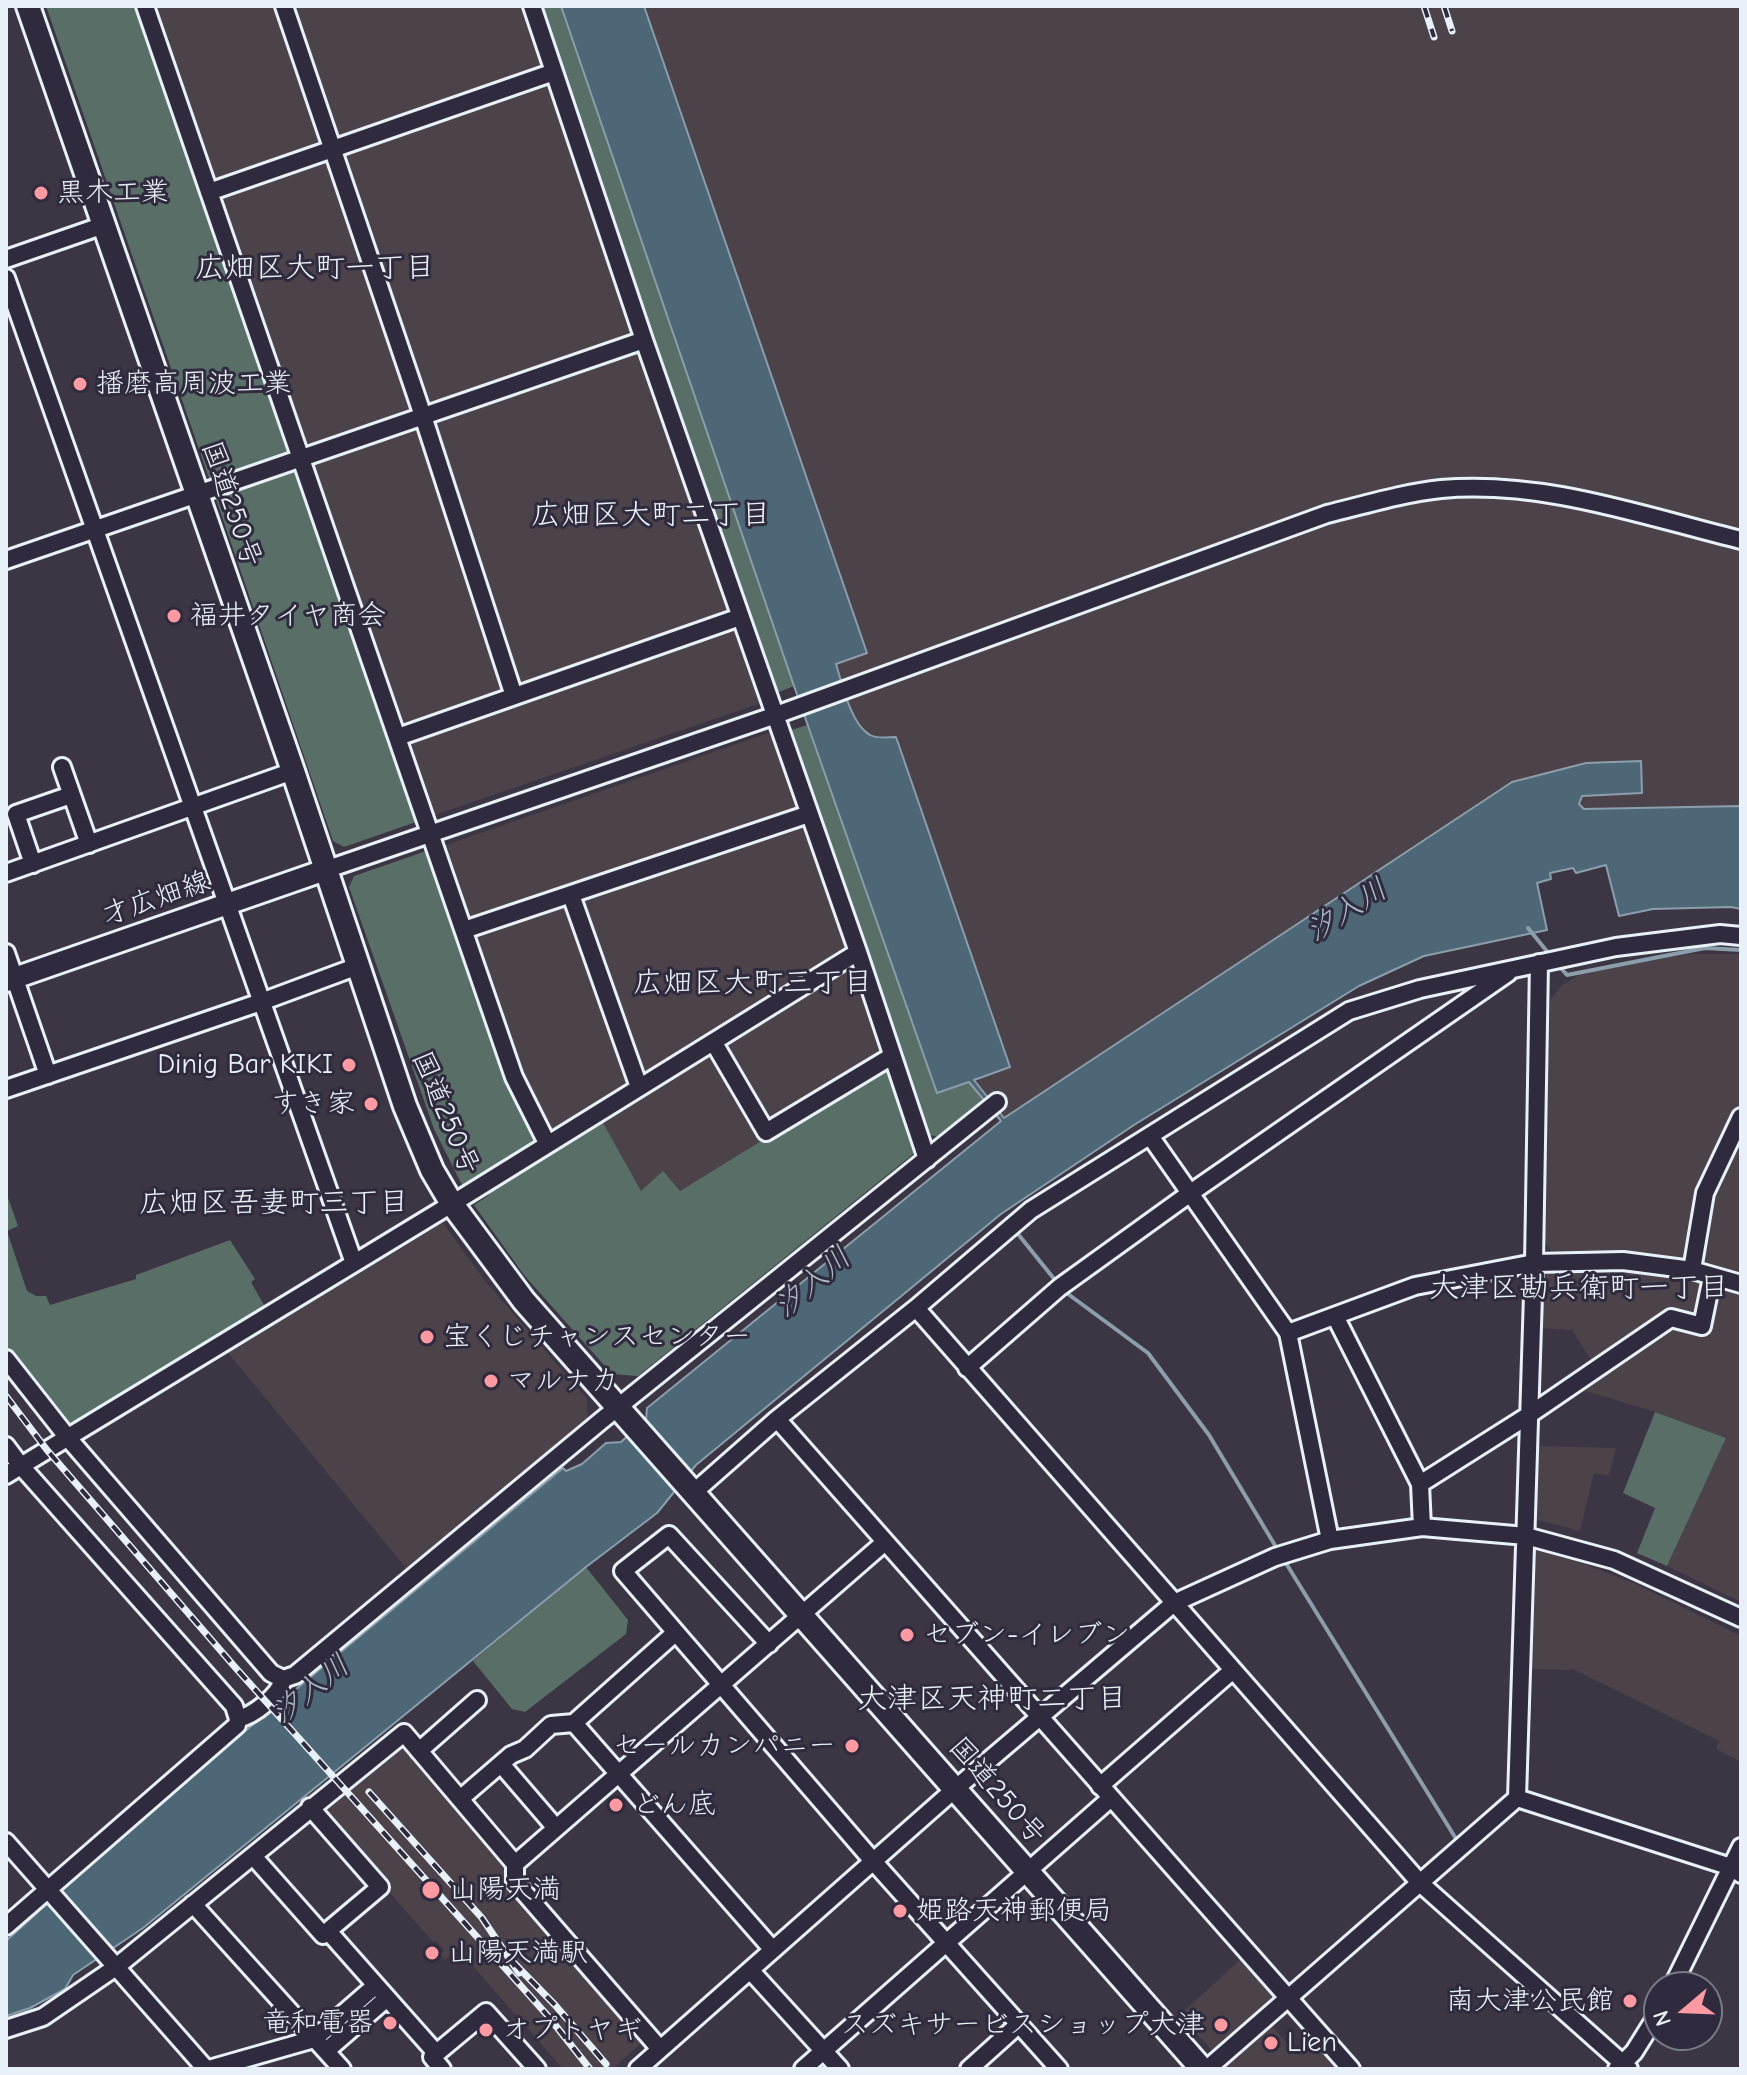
<!DOCTYPE html>
<meta charset="utf-8">
<style>
body{margin:0}
#map{position:relative;width:1747px;height:2075px;overflow:hidden;background:#3c3543;font-family:"Comic Neue",sans-serif}
canvas{display:block}
.frame{position:absolute;inset:0;border:8px solid #e8f1f8;pointer-events:none}
.north{position:absolute;left:1643px;top:1971px;width:80px;height:80px;box-sizing:border-box;background:#2f2a3d;border:2px solid #797a88;border-radius:50%;rotate:251deg;font-size:22px;font-weight:700;line-height:32px;text-align:center;color:#e8f1f8}
.north::after{content:'';display:block;margin:auto;width:28px;height:36px;background:#ff9aa2;clip-path:polygon(50% 0,100% 100%,50% 72%,0 100%)}
</style>
<div id="map">
<canvas width="1747" height="2075"></canvas>
<div class="frame"></div>
<div class="north">N</div>
</div>
<script>
const ctx = document.querySelector('canvas').getContext('2d');
ctx.lineJoin = 'round';
function fillPath(path, color) { ctx.fillStyle = color; ctx.fill(path, 'evenodd'); }
function strokePath(path, color, width, dash) { ctx.strokeStyle = color; ctx.lineWidth = width; ctx.lineCap = dash ? 'butt' : 'round'; ctx.setLineDash(dash || []); ctx.stroke(path); }
function label(font, color, halo, rows, align = 'center') {
  ctx.font = font + ' "Comic Neue","Klee One",sans-serif'; ctx.lineWidth = 6; ctx.setLineDash([]); ctx.textBaseline = 'middle'; ctx.strokeStyle = halo; ctx.fillStyle = color; for (const [text, x, y, turn = 0] of rows) {
    ctx.save(); ctx.translate(x, y); ctx.rotate((+turn || 0) * Math.PI / 180); ctx.textAlign = isNaN(turn) ? turn : align; if (halo) ctx.strokeText(text, 0, 0); ctx.fillText(text, 0, 0); ctx.restore();
  }
}
fillPath(new Path2D(`
 M155 6H525L764 702 432 816Z
 M645 6H1741V806L1584 809 1578 803 1582 796 1642 793 1641 761 1512 782 1005 1118 974 1080 1009 1067 879 738 867 734 852 712 836 664 867 652Z
 M774 731 849 951 556 1129 548 1130 521 1071 443 846Z
 M1687 954H1741V1275L1676 1257 1553 1254 1542 1237 1550 1000 1562 985 1581 974Z
 M847 968 856 969 889 1062 680 1191 663 1172 641 1192 602 1121Z
 M443 1223 485 1281 587 1399 588 1425 411 1574 228 1353Z
 M1611 1270 1707 1284 1741 1295V1602L1667 1566 1726 1438 1655 1412 1576 1388 1598 1371 1572 1330 1540 1328 1541 1279 1547 1272Z
 M1538 1446 1616 1448 1609 1476 1594 1473 1580 1531 1534 1519Z
 M1534 1550 1581 1563 1636 1584 1741 1636V1762L1716 1749 1719 1741 1571 1668 1569 1670 1529 1669Z
 M402 1743 499 1855 516 1893 644 2041 612 2069H563L458 1949 445 1960 440 1954 444 1950 436 1941 433 1942 317 1810Z
 M1243 1957 1275 1992 1274 2001 1215 2054 1180 2015Z
 M1271 2025 1298 2055 1316 2039 1342 2069H1228L1226 2066Z`), '#4b424a');
fillPath(new Path2D(`
 M46 6H137L290 448 286 455 210 481Z
 M537 6H561L794 686 774 694Z
 M291 470 298 473 419 821 344 847 333 841 215 496Z
 M807 725 937 1092 969 1082 985 1104 943 1138 925 1134 788 731Z
 M429 850 503 1069 534 1137 532 1144 463 1187 434 1129 349 887 354 876Z
 M889 1062 917 1151 638 1376 612 1374 524 1275 474 1205 489 1195 486 1191 602 1121 641 1191 663 1171 680 1191Z
 M6 1192 18 1226 7 1231 27 1291 36 1296H46L50 1305 136 1279V1275L230 1240 255 1279 251 1282 265 1307 71 1428 62 1426 6 1348Z
 M1655 1412 1726 1438 1667 1566 1637 1553 1655 1508 1623 1493Z
 M586 1567 628 1620 626 1634 525 1712 512 1709 473 1661Z`), '#596e67');
const water = new Path2D(`
 M561 6H644L867 653 836 664C842 683 851 725 870 735 877 739 887 737 896 737L1010 1067 974 1080 1004 1118 1512 782 1586 763 1641 761 1642 793 1582 796 1579 804 1584 809 1741 806V909L1731 907 1653 909 1619 916 1606 865 1576 873 1573 868 1550 873 1551 879 1537 883 1547 930 1424 956 1359 986 1134 1125 1001 1214 696 1465 657 1513 586 1567 143 1928 73 1975 65 1989 30 2008 6 2016V1941L156 1805 563 1468 566 1471 582 1464 606 1443 621 1442 646 1419 647 1408 1001 1121 969 1082 937 1093 794 686Z`);
fillPath(water, '#4e6777');
strokePath(water, '#8c9eab', 2);
strokePath(new Path2D(`
 M1528 928 1550 955
 M1558 965 1567 975 1705 948 1741 950
 M1014 1229 1059 1285
 M1064 1291 1148 1353 1209 1435 1279 1552
 M1284 1560 1458 1842`), '#8c9eab', 4);
const minor = new Path2D(`
 M145 6 514 1077 547 1143
 M284 6 423 416 514 696
 M532 6 644 340 858 952 927 1159
 M209 192 554 72
 M6 259 104 225
 M6 278 354 1263
 M6 560 644 340
 M398 737 740 617
 M62 767 89 844
 M33 864 16 814 71 795
 M325 870 776 715 1327 514C1364 505 1403 493 1441 489 1544 480 1643 516 1741 540
 M6 873 293 771
 M571 895 639 1087
 M464 930 809 814
 M6 953 48 1075
 M714 1043 766 1132 892 1056
 M6 1089 261 1002 358 966
 M1150 1136 1288 1333 1330 1540
 M1692 1270 1705 1193 1741 1117
 M916 1308 1420 1883 1629 2069
 M1335 1316 1420 1484 1422 1527
 M1288 1333 1415 1286 1534 1263 1623 1261 1692 1270 1741 1284
 M6 1359 68 1438 271 1673 283 1679 295 1675 602 1420 997 1102
 M967 1368 1060 1287 1189 1194 1508 973
 M777 1419 1351 2069
 M6 1446 21 1466 234 1706 238 1719
 M6 1475 468 1194 858 952
 M1420 1484 1529 1415 1671 1318 1702 1326 1712 1277
 M693 1493 777 1419 916 1308 1031 1210 1349 1011 1420 989 1616 947 1720 934 1741 936
 M769 1644 669 1535 623 1571 873 1861 1059 2069
 M574 1723 773 1950
 M419 1751 477 1700
 M501 1764 556 1828
 M1100 1786 1233 1670
 M1517 1798 1731 1867 1741 1874
 M460 1799 511 1755 525 1749 551 1725 574 1723 675 1633
 M6 1842 206 2069
 M253 1856 323 1935 380 1887 310 1807
 M515 1864 885 1542
 M193 1904 342 2069
 M6 1926 237 1725 238 1719C254 1715 280 1695 283 1679
 M328 1931 436 2053
 M750 1970 840 2069
 M1672 1987 1741 1847
 M6 2029 43 2017 116 1967 404 1733 515 1864V1882L660 2049
 M326 2051 387 1998
 M209 2069 314 2039 375 1986
 M442 2069 432 2057 486 2012 537 2069
 M638 2069 955 1789 1174 1603 1275 1557 1330 1540 1422 1527 1526 1536 1614 1560 1741 1618
 M803 2069 1111 1798
 M969 2069 1019 2024
 M1207 2069 1517 1798 1534 1263 1539 963
 M1617 2069 1634 2052 1659 2012`);
const major = new Path2D(`
 M6 981 325 870`);
const highway = new Path2D(`
 M28 6 293 771 405 1106 432 1170 452 1204 524 1301 1202 2069`);
strokePath(minor, '#e8f1f8', 22);
strokePath(major, '#e8f1f8', 26);
strokePath(highway, '#e8f1f8', 28);
strokePath(minor, '#2f2a3d', 16);
strokePath(major, '#2f2a3d', 20);
strokePath(highway, '#2f2a3d', 22);
const rail = new Path2D(`
 M1424 6 1434 37
 M1444 6 1452 31
 M6 1396 47 1450 234 1666 548 2016 590 2069
 M369 1792 482 1918 519 1973
 M513 1962 555 2005 606 2064`);
strokePath(rail, '#e8f1f8', 7);
strokePath(rail, '#2f2a3d', 4, [12]);
for (const [x, y, r, color] of [
 [41,193,8,"#ff9aa2"],
 [80,384,8,"#ff9aa2"],
 [174,616,8,"#ff9aa2"],
 [349,1065,8,"#ff9aa2"],
 [371,1104,8,"#ff9aa2"],
 [427,1337,8,"#ff9aa2"],
 [491,1381,8,"#ff9aa2"],
 [907,1635,8,"#ff9aa2"],
 [852,1746,8,"#ff9aa2"],
 [616,1805,8,"#ff9aa2"],
 [431,1890,10,"#ff9aa2"],
 [900,1911,8,"#ff9aa2"],
 [432,1953,8,"#ff9aa2"],
 [1630,2001,8,"#ff9aa2"],
 [390,2023,8,"#ff9aa2"],
 [1221,2025,8,"#ff9aa2"],
 [486,2030,8,"#ff9aa2"],
 [1271,2043,8,"#ff9aa2"]
]) { const dot = new Path2D(); dot.arc(x, y, r, 0, 2 * Math.PI); ctx.fillStyle = color; ctx.fill(dot); strokePath(dot, '#2f2a3d', 3); }
label('28px', '#e8f1f8', '#2f2a3d', [
 ["黒木工業",57,193],
 ["播磨高周波工業",96,384],
 ["福井タイヤ商会",190,616],
 ["Dinig Bar KIKI",333,1065,"right"],
 ["すき家",355,1104,"right"],
 ["宝くじチャンスセンター",443,1337],
 ["マルナカ",507,1381],
 ["セブン-イレブン",923,1635],
 ["セールカンパニー",836,1746,"right"],
 ["どん底",632,1805],
 ["山陽天満",449,1890],
 ["姫路天神郵便局",916,1911],
 ["山陽天満駅",448,1953],
 ["南大津公民館",1614,2001,"right"],
 ["竜和電器",374,2023,"right"],
 ["スズキサービスショップ大津",1205,2025,"right"],
 ["オプトヤギ",502,2030],
 ["Lien",1287,2043]
], 'left');
label('28px', '#e8f1f8', '#2f2a3d', [
 ["国道250号",231,504,71],
 ["才広畑線",156,899,-19],
 ["国道250号",445,1113,67],
 ["国道250号",997,1791,49]
]);
label('30px', '#e8f1f8', '#2f2a3d', [
 ["広畑区大町一丁目",315,269],
 ["広畑区大町二丁目",651,516],
 ["広畑区大町三丁目",753,984],
 ["広畑区吾妻町三丁目",274,1204],
 ["大津区勘兵衛町一丁目",1579,1289],
 ["大津区天神町二丁目",992,1700]
]);
label('italic 30px', '#aabac4', '#2f2a3d', [
 ["汐入川",1347,911,-33],
 ["汐入川",813,1283,-41],
 ["汐入川",311,1690,-39]
]);
</script>
